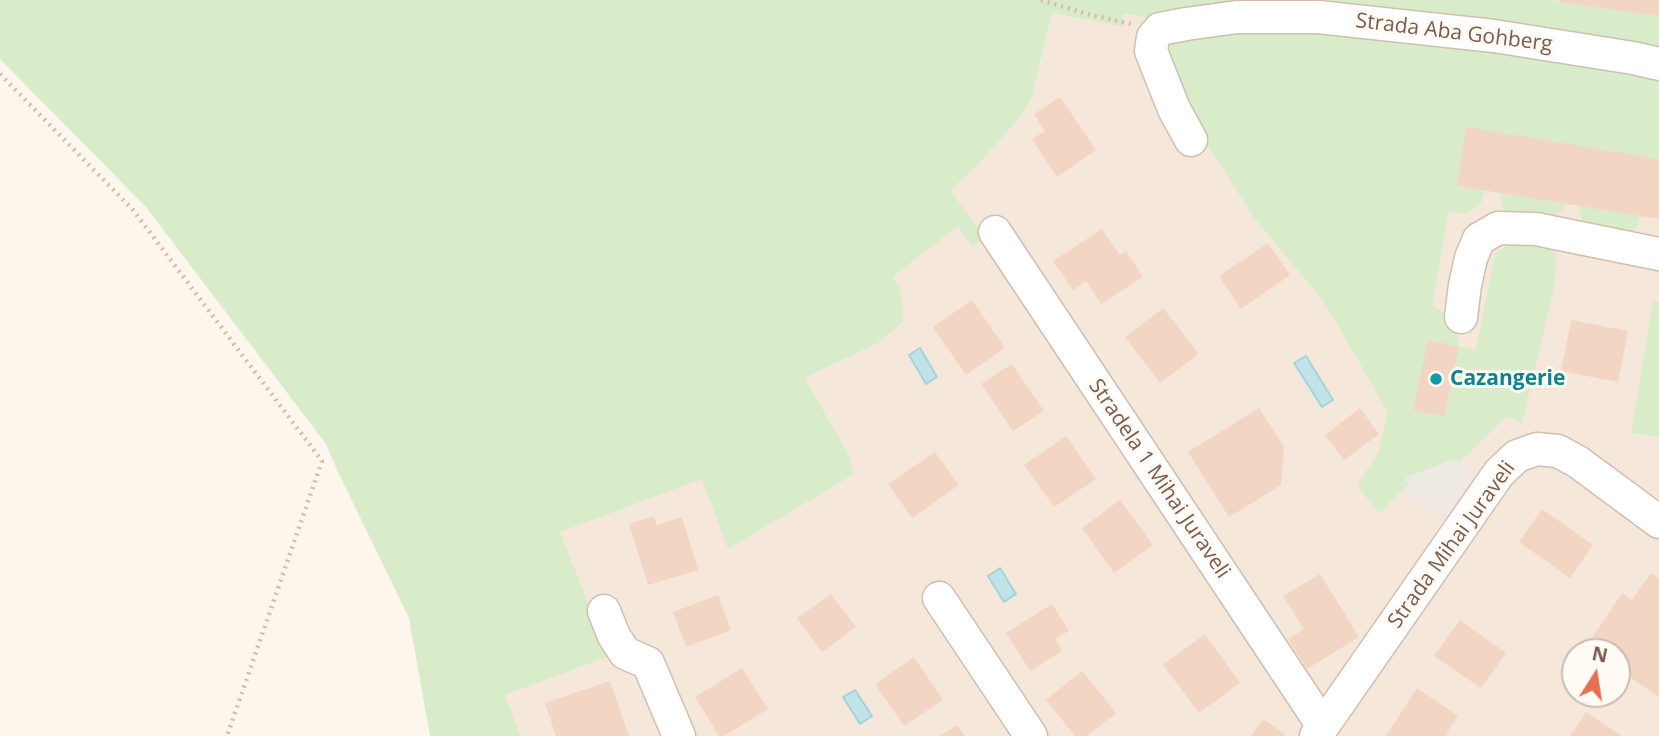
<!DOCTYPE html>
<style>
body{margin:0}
#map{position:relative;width:1659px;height:736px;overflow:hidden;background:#fdf6ec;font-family:"Open Sans",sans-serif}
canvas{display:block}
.north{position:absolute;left:1561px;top:638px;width:70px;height:70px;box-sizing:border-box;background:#fffaf3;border:2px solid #cabbb1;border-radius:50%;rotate:12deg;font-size:19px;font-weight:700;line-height:28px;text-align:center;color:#7a5c4d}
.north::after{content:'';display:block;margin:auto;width:24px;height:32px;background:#e76f51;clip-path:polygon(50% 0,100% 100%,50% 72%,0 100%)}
</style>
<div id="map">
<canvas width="1659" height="736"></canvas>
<div class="north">N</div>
</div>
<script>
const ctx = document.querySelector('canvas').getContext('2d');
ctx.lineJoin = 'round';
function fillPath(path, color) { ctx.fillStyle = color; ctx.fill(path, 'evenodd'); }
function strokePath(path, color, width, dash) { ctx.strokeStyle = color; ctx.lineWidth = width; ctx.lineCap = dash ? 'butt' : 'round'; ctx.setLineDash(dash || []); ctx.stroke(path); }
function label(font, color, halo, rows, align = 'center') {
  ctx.font = font + ' "Open Sans",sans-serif'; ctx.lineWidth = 6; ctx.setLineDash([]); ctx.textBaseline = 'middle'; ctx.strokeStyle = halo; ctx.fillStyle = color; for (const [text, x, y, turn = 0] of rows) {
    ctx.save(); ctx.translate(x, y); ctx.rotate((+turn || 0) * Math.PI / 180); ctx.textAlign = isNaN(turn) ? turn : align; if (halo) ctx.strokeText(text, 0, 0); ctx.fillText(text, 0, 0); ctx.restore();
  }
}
fillPath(new Path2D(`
 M1212 0H1659V736H430L501 550 834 429 805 378 880 342 891 277 929 198 979 164 1019 118 1032 99 1052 13 1121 27 1123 13 1151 19ZM1575 652H1617V694H1575Z`), '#f5e8da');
fillPath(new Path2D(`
 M1455 459 1473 477 1442 521 1404 488V478Z`), '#efe9e4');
fillPath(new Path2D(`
 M0 0H1549L1659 16V55L1151 19 1123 13 1122 27 1052 13 1032 98 1019 118 979 164 950 190 985 238 972 247 958 226 892 277 900 286 903 321 880 342 805 378 849 455 854 474 728 549 702 479 560 532 609 656 505 695 520 736H430L409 618 338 472 326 444 146 207 0 59Z
 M1238 25 1453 40 1659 74V159L1466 128 1457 186 1485 191 1480 205 1466 214 1449 211 1432 304 1456 323 1459 347 1476 350 1495 254C1511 238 1536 246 1556 250L1555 283 1522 424 1507 416 1459 463 1455 459 1404 478 1410 485 1404 488 1379 514 1357 485 1378 453 1388 412 1323 300 1255 219 1200 134 1161 52 1169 40ZM1428 340 1459 348 1443 417 1413 410Z
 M1500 193 1567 204 1549 224 1504 215Z
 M1579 206 1641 216 1631 239 1584 230Z
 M1653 301 1659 302V437L1631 433Z`), '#d8ecc9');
const water = new Path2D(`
 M920 348 937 377 926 384 909 355Z
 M1306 356 1333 400 1322 407 1294 363Z
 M1000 568 1016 594 1004 602 988 576Z
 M855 690 872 716 860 724 843 697Z`);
fillPath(water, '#bfe3e8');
strokePath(water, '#a5d3da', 2);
fillPath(new Path2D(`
 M1559 0H1659V16L1559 2Z
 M1060 97 1096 150 1057 177 1032 139 1045 131 1034 114Z
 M1466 127 1659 159V219L1457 186Z
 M1102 229 1120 255 1126 251 1143 277 1101 304 1086 281 1073 290 1053 261Z
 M1268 243 1290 275 1241 309 1219 276Z
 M972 300 1005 348 966 375 933 327Z
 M1163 308 1199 354 1160 383 1125 337Z
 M1571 320 1628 331 1618 382 1561 371Z
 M1428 340 1459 347 1444 417 1413 410Z
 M1012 364 1044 411 1013 431 981 384Z
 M1259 408 1284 447 1281 485 1229 517 1188 452Z
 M1360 408 1379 434 1344 460 1325 435Z
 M1066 436 1096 479 1054 507 1024 465Z
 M935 452 959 485 912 518 888 484Z
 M1120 500 1153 545 1114 573 1082 528Z
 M1542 509 1593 545 1570 578 1519 542Z
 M654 516 657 525 682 517 698 570 648 585 629 524Z
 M1651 573 1659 578V697L1628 676 1617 693V652H1595L1586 647 1622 593 1632 600Z
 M1320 574 1359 637 1307 669 1288 639 1304 629 1283 596Z
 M831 594 856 627 822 652 797 618Z
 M718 595 731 630 686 647 673 612Z
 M1052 604 1069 631 1055 639 1062 651 1030 671 1006 633Z
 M1460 620 1506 653 1481 688 1434 656Z
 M1205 634 1240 683 1199 713 1163 665Z
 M914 657 943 700 904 726 875 684Z
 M742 668 768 709 724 736H719L695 697Z
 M1082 671 1116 713 1087 736H1075L1046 700Z
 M610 681 629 736H556L545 703Z
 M1417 688 1458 716 1446 734 1449 736H1386Z
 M1586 712 1622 736H1570Z
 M1263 719 1285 734 1283 736H1251Z
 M957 725 965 736H940Z`), '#f3d5c3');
const minor = new Path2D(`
 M1191 140 1174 109 1151 51 1153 37 1160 29 1186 24 1237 17H1318L1494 36 1633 58 1659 64
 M995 232 1323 726
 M1461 317 1465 285 1471 258 1479 239 1498 228 1536 229 1659 254
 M939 598 1031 736
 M604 611 614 636 625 653 648 663 679 736
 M1316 736 1499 473 1517 456 1537 449 1558 451 1578 462 1659 522`);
strokePath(minor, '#d1beb0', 35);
strokePath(new Path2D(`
 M1041 0 1087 14 1131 24
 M0 74 133 210 322 461 227 736`), '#d9b8a5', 4.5, [2, 5]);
strokePath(minor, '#fff', 32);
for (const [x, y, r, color] of [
 [1436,379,7,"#0f9aa8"]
]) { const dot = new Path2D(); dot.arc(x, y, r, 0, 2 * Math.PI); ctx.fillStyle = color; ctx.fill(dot); strokePath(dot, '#fffaf3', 2.5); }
label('21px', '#7a5c4d', '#fffaf3', [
 ["Strada Aba Gohberg",1454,33,7],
 ["Stradela 1 Mihai Juraveli",1159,479,56],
 ["Strada Mihai Juraveli",1452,545,-54]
]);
label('bold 21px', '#0d838f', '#fffaf3', [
 ["Cazangerie",1450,379]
], 'left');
</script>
